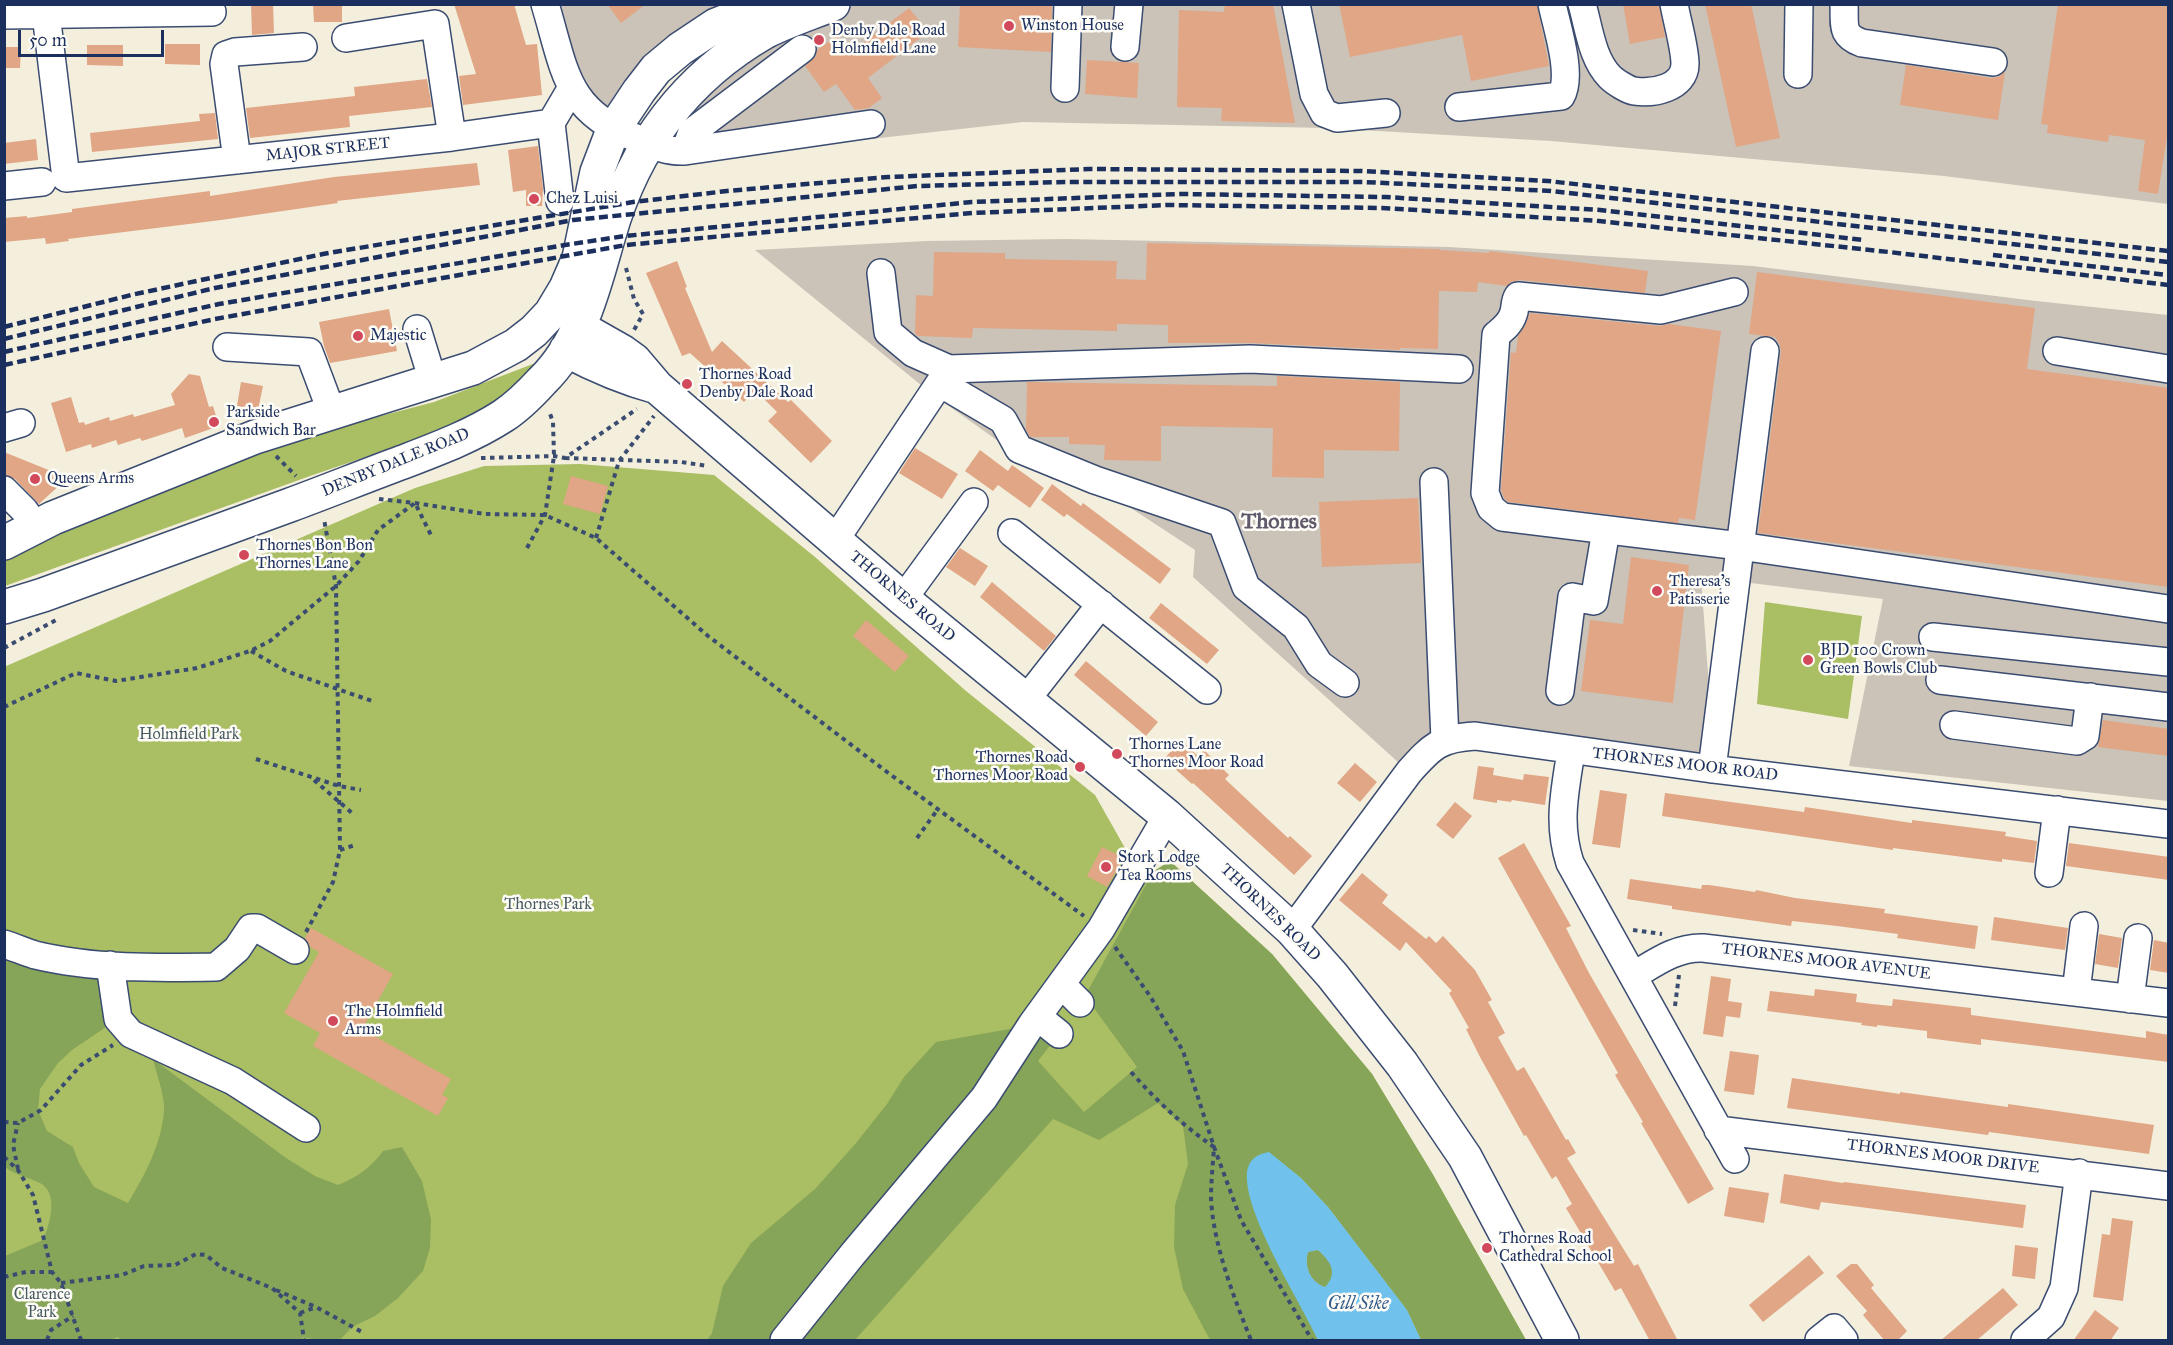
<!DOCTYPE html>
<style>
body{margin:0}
#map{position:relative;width:2173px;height:1345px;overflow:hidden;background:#f3efdc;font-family:"IM FELL Great Primer",serif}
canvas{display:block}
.frame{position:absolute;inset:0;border:6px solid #1b2f5e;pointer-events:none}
.scale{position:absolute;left:18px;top:30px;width:146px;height:27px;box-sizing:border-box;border:3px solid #1b2f5e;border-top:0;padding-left:8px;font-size:18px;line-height:21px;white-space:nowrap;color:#1b2f5e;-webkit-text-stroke:4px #fdfcf7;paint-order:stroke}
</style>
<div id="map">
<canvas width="2173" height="1345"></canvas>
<div class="frame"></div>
<div class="scale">50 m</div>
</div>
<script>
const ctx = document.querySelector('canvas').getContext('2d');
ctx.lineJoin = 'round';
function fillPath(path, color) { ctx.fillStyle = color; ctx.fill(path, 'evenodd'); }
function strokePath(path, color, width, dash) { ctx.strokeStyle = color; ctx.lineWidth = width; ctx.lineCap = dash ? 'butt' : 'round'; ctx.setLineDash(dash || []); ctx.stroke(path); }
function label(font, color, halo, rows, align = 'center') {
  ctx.font = font + ' "IM FELL Great Primer",serif'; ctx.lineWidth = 5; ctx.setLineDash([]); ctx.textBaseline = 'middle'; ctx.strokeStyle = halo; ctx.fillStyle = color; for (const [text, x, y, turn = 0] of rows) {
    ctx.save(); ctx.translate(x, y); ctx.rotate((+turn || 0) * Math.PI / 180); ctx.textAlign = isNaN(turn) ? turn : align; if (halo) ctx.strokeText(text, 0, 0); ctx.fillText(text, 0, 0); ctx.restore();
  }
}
fillPath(new Path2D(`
 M545 5H769L716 25 605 124Z
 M833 5H2168V204L1944 176 1551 141 1326 128 1023 122 692 159 668 116Z
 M1066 239 1449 247 1753 266 2036 301 2168 315V801L1849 766 1883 599 1701 577 1713 742 1712 769 1475 736 1409 772 1193 577 1195 550 1065 465 1053 480 932 394 755 250 927 241Z`), '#cbc3b8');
fillPath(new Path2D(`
 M538 362 524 381 471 421 310 476 5 586V555L278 443 434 402Z
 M580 464 714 475 815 557 966 691 1095 795 1125 848 1152 872 1170 861 1272 954 1372 1074 1432 1173 1526 1340H5L4 667 415 488 484 466Z
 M1765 602 1862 616 1848 719 1757 704Z`), '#aabe63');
fillPath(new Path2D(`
 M1170 861 1272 954 1372 1074 1432 1173 1526 1340H1421L1407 1310 1328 1207 1301 1178 1268 1152 1249 1191 1255 1209 1318 1340H1210L1183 1289 1174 1247 1175 1205 1188 1164 1183 1126 1158 1103 1099 1140 1053 1119 855 1340H707L712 1333 723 1286 751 1243 815 1189 856 1143 887 1104 904 1077 936 1042 1032 1025 1059 1034 1038 1061 1084 1112 1137 1067 1085 996 1153 872Z
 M4 944 110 965 118 1019 72 1050 58 1063 40 1089 38 1110 47 1131 73 1147 79 1163 94 1187 128 1203C145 1175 162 1143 164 1110 165 1096 156 1073 153 1059L286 1158 315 1176 338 1185C357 1177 371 1168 383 1151L402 1147 422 1181 431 1219 430 1248 423 1271 398 1298 375 1316 352 1327 340 1340H318L302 1337V1340H121L118 1337 109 1340H5V1256L43 1240C50 1224 59 1193 40 1183 28 1177 15 1175 5 1167Z
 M1318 1250C1331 1262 1340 1272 1325 1287 1310 1282 1304 1266 1308 1252Z`), '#87a559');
fillPath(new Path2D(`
 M1269 1152 1301 1178 1328 1207 1407 1310 1421 1340H1318C1300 1301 1243 1213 1247 1172 1249 1159 1257 1154 1269 1152ZM1318 1250C1330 1261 1339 1273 1325 1287 1310 1282 1304 1266 1308 1252Z`), '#70c2ec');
fillPath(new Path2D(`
 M251 4H273L274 33 252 35Z
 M313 4H342V22H314Z
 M454 4H514L526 45 537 44 542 95 463 105 459 76 476 74Z
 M607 4H646L621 23Z
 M960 4H1052L1051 52 958 47Z
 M1225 4H1273L1295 123 1221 121 1222 108 1177 107 1179 10 1224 12Z
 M1339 4H1537L1549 66 1471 81 1462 35 1350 57Z
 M1623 4H1659L1665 37 1630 44Z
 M1705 4H1751L1780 138 1736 147Z
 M2058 4H2169V124L2158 194 2138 191 2145 140 2109 135 2108 142 2047 133 2048 125 2041 124Z
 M909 8 928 32 868 78 882 98 869 108 855 110 836 84 824 92 805 66 816 56 817 50 837 36 850 53Z
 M165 44H200V65L165 64Z
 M87 45H123V66L87 65Z
 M4 47H21L20 68H4Z
 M1087 60 1139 63 1137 98 1085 94Z
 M1906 65 1991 78 1998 77 2005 72 1998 120 1900 105Z
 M427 79 432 107 349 116 350 127 250 138 246 108 355 96 354 87Z
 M215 113 218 139 92 152 90 133 200 121 199 114Z
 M36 139 38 160 4 164V143Z
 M538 146 543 188 542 206H526V190L513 192 508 150Z
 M477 163 480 185 337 201 338 203 221 220 68 239 69 241 46 244 45 238 4 242V218L27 216V218L72 212V209L210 191V196L334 177Z
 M1147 243 1440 249V250L1489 253V251L1648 271 1645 293 1520 280 1511 282 1507 286 1478 282 1477 292 1439 291 1438 349 1400 348V350L1251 343H1168V325L1117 324V331L973 328 972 338 918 336 915 334 916 295 933 296 934 252 1005 253V259L1117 261 1116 279 1146 280Z
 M677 261 687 287 685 288 712 352 722 341 788 402 791 400 832 441 811 463 768 421 777 412 755 390 744 402 690 353 682 356 646 273Z
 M1757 272 2035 308 2027 369 2169 388V587L1758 533 1781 352 1780 345 1775 337 1749 334Z
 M389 309 397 351 330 363 324 346 319 322Z
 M1530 313 1659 326 1669 324 1721 331 1695 520 1679 518 1678 523 1508 502 1504 498 1501 490 1511 352 1516 353 1518 336 1525 326Z
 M189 374 200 376 209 407 213 406 219 426 185 438 182 428 142 441 140 438 118 445 116 440 92 448 91 444 66 452 51 403 71 397 79 423 84 422 85 425 109 417 110 421 133 414 134 417 175 405 171 394Z
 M1277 376 1400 382 1399 451 1324 450V478L1272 477 1273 428 1161 426V461L1104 460 1105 445 1069 444V437H1030L1026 429 1027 382 1277 386Z
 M241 382 263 386 258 410 237 406Z
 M915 448 958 474 942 499 899 473Z
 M980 450 1008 471 1012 465 1044 488 1030 508 998 485 993 491 965 471Z
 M4 452 51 471 63 482 39 504 15 479 4 475Z
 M571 476 608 486 600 514 563 504Z
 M1052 484 1081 506 1083 503 1171 569 1160 584 1067 514 1064 517 1041 500Z
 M1418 498 1421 563 1322 567 1319 502Z
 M960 548 988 566 975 586 946 567Z
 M1631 557 1689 565 1673 703 1581 691 1590 620 1623 624Z
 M992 582 1056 636 1044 651 980 597Z
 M1161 603 1219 650 1207 664 1149 618Z
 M866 620 909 656 895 672 853 636Z
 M1086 661 1158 722 1146 736 1074 675Z
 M2103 720 2169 729V756L2098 747Z
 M1181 740 1198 756 1204 750 1229 775 1225 779 1288 838 1290 836 1312 856 1294 875 1193 783 1192 784 1164 759Z
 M1355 763 1377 782 1360 802 1337 783Z
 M1478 766 1494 768 1493 775 1523 780 1524 774 1549 777 1545 805 1512 800 1511 802 1497 800V803L1473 799Z
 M1600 790 1627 794 1620 848 1592 844Z
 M1665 793 1804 812 1805 807 1912 823V820L2006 832 2005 836 2037 841 2034 863 2002 859V862L1893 848V850L1662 816Z
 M1455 802 1472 816 1453 839 1436 825Z
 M1524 843 1571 926 1566 928 1589 973 1714 1189 1688 1204 1641 1123 1643 1122 1615 1075 1618 1073 1498 858Z
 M2069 843 2169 857V880L2066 866Z
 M1102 847 1124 858 1107 887 1087 876Z
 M1362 873 1388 895 1382 903 1426 939 1429 936 1436 943 1443 936 1475 970 1492 1000 1488 1002 1505 1033 1498 1037 1517 1071 1524 1067 1566 1140 1568 1139 1576 1153 1567 1158 1634 1266 1638 1264 1678 1341H1650L1621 1288 1615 1291 1566 1208 1572 1204 1556 1176 1552 1179 1526 1135 1524 1136 1480 1057 1466 1029 1469 1028 1449 993 1452 991 1406 942 1400 951 1339 900Z
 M1630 879 1701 889 1702 885H1709L1755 892 1756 890 1795 898 1885 909 1884 913 1978 926 1975 949 1897 938 1898 934 1837 926 1792 921 1791 926 1672 909V906L1627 899Z
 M1994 917 2068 928 2065 950 1991 940Z
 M311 928 393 974 362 1029 451 1079 442 1095 448 1098 438 1116 313 1046 320 1033 284 1013 319 952 310 947 305 938Z
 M2099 934 2122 938 2118 968 2095 964Z
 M2154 940 2169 943V973L2150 970Z
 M1711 976 1731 979 1728 1001 1742 1003 1740 1018 1726 1016 1723 1037 1703 1034Z
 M1815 989 1857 994 1856 1002 1872 1004 1892 1006 1893 999 1971 1008V1015L2146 1038V1031L2169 1035V1062L1981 1039V1045L1927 1038V1031L1877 1025V1027L1861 1025 1862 1023 1767 1011 1770 991 1814 996Z
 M1730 1051 1759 1055 1754 1095 1724 1091Z
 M1792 1078 1900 1094V1092L2008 1107V1104L2154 1125 2149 1154 1989 1132 1988 1135 1787 1108Z
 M1784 1174 1843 1183 1844 1182 2026 1205 2023 1228 1821 1202 1819 1210 1780 1203Z
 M1729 1187 1769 1193 1764 1223 1724 1216Z
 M2112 1218 2133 1221 2123 1301 2093 1297 2102 1234 2110 1235Z
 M2015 1245 2038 1248 2035 1279 2012 1276Z
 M1809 1255 1824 1273 1763 1322 1749 1305Z
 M1851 1264H1857L1874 1285 1871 1288 1907 1331 1897 1341H1885L1863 1315 1867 1311 1836 1276Z
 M2003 1288 2018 1305 2006 1315 1976 1341H1940Z
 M2095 1310 2119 1328 2110 1341H2073Z`), '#e0a685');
const minor = new Path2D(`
 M545 4C565 70 565 111 636 138 652 145 667 152 685 151L871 124
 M1296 4 1314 94 1324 113 1337 118 1386 113
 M1582 4C1589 28 1592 59 1610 77 1615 82 1628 90 1634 91 1653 94 1685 88 1685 64 1685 48 1677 21 1674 4
 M1844 4C1845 25 1840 35 1862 43L1993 62
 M46 14 66 178 452 137 551 123 571 89
 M4 15 212 12
 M346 38 435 24 452 137
 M1125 47 1129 4
 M1798 74 1799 4
 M1065 88 1068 4
 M1459 107 1561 96C1573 75 1557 28 1552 4
 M551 123 560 201
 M685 151 692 132 802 49
 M237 160 224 64 226 55 235 52 303 47
 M4 186 42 182
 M881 273 888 332 913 353 949 369 1250 359 1459 369
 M1734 292 1661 310 1518 296C1514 302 1516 308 1513 315 1510 324 1503 329 1496 335L1485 493 1491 508 1502 517 1740 546 2168 609
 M417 329 433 381
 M227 347 309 352 332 413
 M2057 351 2168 369
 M940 383 1003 420 1019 449 1095 480 1222 523 1246 587 1296 627 1319 664 1345 683
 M4 428 21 423
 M1434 482 1445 740
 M4 490 24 510 36 527
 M1012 533 1207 690
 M835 540 949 369
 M903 599 974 502
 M1933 637 2168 662
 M1940 680 2168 707
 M1560 691 1572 597 1594 601 1606 530
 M1025 701 1101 604
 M1954 725 2077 741 2085 736 2090 697
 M1571 751C1565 792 1557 823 1570 863L1735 1159
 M1712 769 1765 351
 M2049 873 2057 810
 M1292 930 1409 772C1432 746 1440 738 1475 736L1712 769 2168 824
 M4 944C14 947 25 952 35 955 93 969 156 968 216 967L237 949 251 928H257L295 950
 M110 965 118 1019 131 1034 233 1081 306 1128
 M1633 976C1655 963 1676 947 1703 948L2168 1003
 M1061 984 1080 1003
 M2076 992 2084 926
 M2130 999 2138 938
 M1038 1017 1059 1034
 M1718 1130 2168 1186
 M784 1340 852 1255 984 1098 1032 1024 1101 929 1167 816
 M1819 1340 1834 1328 1844 1340
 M2025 1340 2051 1317 2064 1288 2079 1173`);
const major = new Path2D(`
 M579 327 623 352 634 360 657 387 903 599 1167 816 1292 930 1332 975 1402 1064 1465 1157 1562 1340
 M566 350C596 366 624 378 657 387
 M4 543 53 518 255 437 473 368 516 345 534 331 551 313 566 288 579 258 597 172 613 130 639 91 656 69 680 49 716 25 769 4
 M4 607 43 595C125 565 208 535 290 505 328 491 365 476 403 462 437 449 472 436 503 416 517 407 531 393 542 381 582 342 594 286 609 235 634 147 685 78 765 32 786 21 811 13 833 4`);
strokePath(minor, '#3b4c71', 30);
strokePath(major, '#3b4c71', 36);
strokePath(new Path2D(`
 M626 268 634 299 643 314 634 330
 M276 456 296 476
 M481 458 554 456 565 458 637 409
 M565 458 681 462 708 466
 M379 499 415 503 485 514 545 515 596 538 708 636 887 772 1084 916
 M596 538 619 461 654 416
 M527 548 545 515 554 456 553 422 549 411
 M4 648 56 620
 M251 651 286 671 372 701
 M4 707 76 673 116 681 197 668 250 651 270 641 336 586 359 561 378 530 415 503 432 537
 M256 759 339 786 361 790
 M314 780 352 813
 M917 838 938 809
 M340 850 355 845
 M1633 930 1662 934
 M306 932 333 882 340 850 336 586 324 519
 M1115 947 1150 996 1183 1051 1214 1147 1241 1220 1312 1340
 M1675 1006 1679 975
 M1131 1072C1159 1103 1180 1123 1214 1147 1213 1164 1211 1181 1211 1198 1213 1244 1234 1298 1251 1340
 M4 1122 18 1123 41 1110 81 1065 113 1045
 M4 1157 18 1170 33 1195 52 1272 61 1283 81 1340
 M18 1169 13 1145 18 1123
 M4 1277 26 1272H52
 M61 1283 122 1275 144 1266 175 1265 196 1254 206 1255 222 1268 272 1288 300 1313 304 1340
 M276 1290 316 1307 362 1332
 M300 1313 316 1307
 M47 1340 51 1330 73 1316`), '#3b4c71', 4, [4.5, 4.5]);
strokePath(minor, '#fff', 27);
strokePath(major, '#fff', 33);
strokePath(new Path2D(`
 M1993 255 2168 275
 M4 327 131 295 323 254 633 202 727 191 888 177 1089 169 1361 171 1548 181 2168 251
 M4 339 215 288 573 220 918 186 1065 182H1364L1551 191 2168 262
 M4 352 219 304 565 245 625 236 972 202 1180 194 1385 197 1600 210 1864 240
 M4 365 215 319 626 245 972 213 1168 205 1382 208 1599 221 1889 252 2168 285`), '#1b2f5e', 4.5, [9, 4.5]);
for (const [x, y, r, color] of [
 [1009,26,6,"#d1495b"],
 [819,40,6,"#d1495b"],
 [534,199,6,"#d1495b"],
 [358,336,6,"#d1495b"],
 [687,384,6,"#d1495b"],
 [214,422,6,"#d1495b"],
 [35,479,6,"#d1495b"],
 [244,555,6,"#d1495b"],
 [1657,591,6,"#d1495b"],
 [1808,660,6,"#d1495b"],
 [1117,754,6,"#d1495b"],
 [1080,767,6,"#d1495b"],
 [1106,867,6,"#d1495b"],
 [333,1021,6,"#d1495b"],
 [1487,1248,6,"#d1495b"]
]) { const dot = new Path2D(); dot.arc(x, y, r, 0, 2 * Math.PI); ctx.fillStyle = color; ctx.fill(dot); strokePath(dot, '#fdfcf7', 2); }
label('16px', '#1b2f5e', '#fdfcf7', [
 ["Winston House",1021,26],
 ["Denby Dale Road",831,31],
 ["Holmfield Lane",831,49],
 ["Chez Luisi",546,199],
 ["Majestic",370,336],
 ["Thornes Road",699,375],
 ["Denby Dale Road",699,393],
 ["Parkside",226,413],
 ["Sandwich Bar",226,431],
 ["Queens Arms",47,479],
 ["Thornes Bon Bon",256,546],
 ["Thornes Lane",256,564],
 ["Theresa's",1669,582],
 ["Patisserie",1669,600],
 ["BJD 100 Crown",1820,651],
 ["Green Bowls Club",1820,669],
 ["Thornes Lane",1129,745],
 ["Thornes Moor Road",1129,763],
 ["Thornes Road",1068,758,"right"],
 ["Thornes Moor Road",1068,776,"right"],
 ["Stork Lodge",1118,858],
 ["Tea Rooms",1118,876],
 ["The Holmfield",345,1012],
 ["Arms",345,1030],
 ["Thornes Road",1499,1239],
 ["Cathedral School",1499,1257]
], 'left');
label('16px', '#1b2f5e', '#fdfcf7', [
 ["MAJOR STREET",328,150,-6],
 ["DENBY DALE ROAD",396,463,-22],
 ["THORNES ROAD",902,597,40],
 ["THORNES MOOR ROAD",1685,765,7],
 ["THORNES ROAD",1270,913,44],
 ["THORNES MOOR AVENUE",1826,962,7],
 ["THORNES MOOR DRIVE",1943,1157,7]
]);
label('16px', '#465a60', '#fdfcf7', [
 ["Holmfield Park",189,735],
 ["Thornes Park",548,905],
 ["Clarence",42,1295],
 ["Park",42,1313]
]);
label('italic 18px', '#355b89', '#fdfcf7', [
 ["Gill Sike",1358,1305]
]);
label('bold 22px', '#60596c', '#fdfcf7', [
 ["Thornes",1279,523]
]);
</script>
